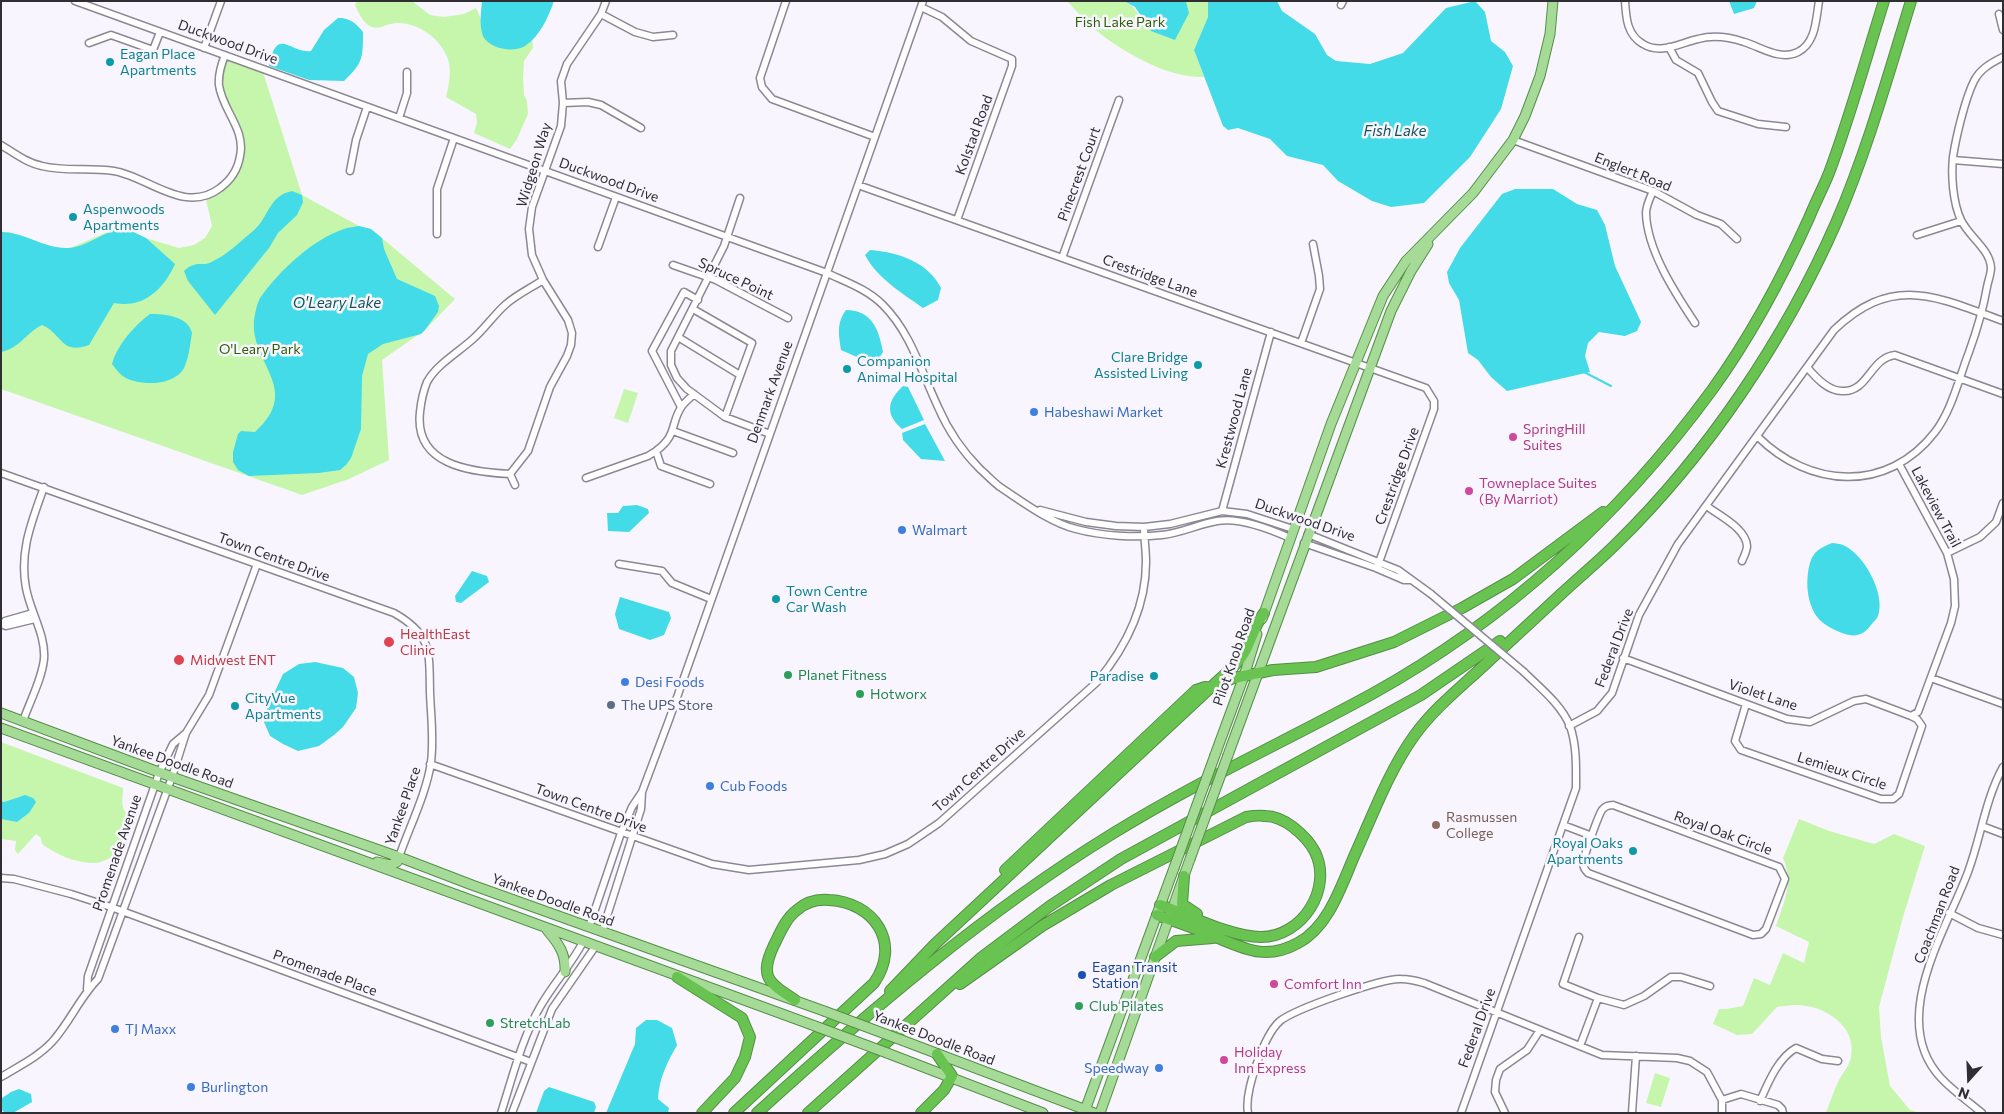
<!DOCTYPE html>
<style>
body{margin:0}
#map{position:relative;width:2004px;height:1114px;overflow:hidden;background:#f8f5ff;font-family:Commissioner,sans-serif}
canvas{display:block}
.frame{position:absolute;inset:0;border:2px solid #2f2e32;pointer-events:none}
.north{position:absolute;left:1944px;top:1054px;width:50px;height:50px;-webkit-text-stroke:4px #f8f5ff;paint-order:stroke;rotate:200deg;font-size:14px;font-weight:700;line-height:20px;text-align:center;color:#2f2e32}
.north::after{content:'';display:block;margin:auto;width:18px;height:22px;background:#2f2e32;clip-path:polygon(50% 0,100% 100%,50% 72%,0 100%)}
</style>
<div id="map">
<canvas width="2004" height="1114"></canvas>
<div class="frame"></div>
<div class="north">N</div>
</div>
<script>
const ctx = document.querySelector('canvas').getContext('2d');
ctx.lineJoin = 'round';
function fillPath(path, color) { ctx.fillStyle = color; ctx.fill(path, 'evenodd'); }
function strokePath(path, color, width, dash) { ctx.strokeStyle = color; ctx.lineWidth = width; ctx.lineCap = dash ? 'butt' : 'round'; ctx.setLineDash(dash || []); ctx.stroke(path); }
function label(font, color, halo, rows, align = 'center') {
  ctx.font = font + ' Commissioner,sans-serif'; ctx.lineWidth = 5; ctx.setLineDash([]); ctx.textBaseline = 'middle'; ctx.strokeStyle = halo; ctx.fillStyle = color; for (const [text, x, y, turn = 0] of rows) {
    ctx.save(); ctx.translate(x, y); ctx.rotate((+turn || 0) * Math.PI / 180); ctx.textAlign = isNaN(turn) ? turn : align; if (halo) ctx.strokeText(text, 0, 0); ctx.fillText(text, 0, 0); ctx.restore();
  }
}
fillPath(new Path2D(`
 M357 1H412L430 15 444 17 464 14 476 8 487 33 532 35 533 48 524 61 523 78 524 95 527 101 528 114 517 139 510 149 474 133 477 123 476 114 446 97C449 85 452 71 448 59 441 39 418 22 397 23 386 23 378 32 368 25 362 20 358 12 355 5Z
 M1067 1H1124L1132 6 1149 28 1189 13 1186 1H1208V17L1194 50 1204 77C1169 78 1131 56 1103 36 1090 26 1078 13 1067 1Z
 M225 55 262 69 302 195 359 226 371 229 455 299 425 330 382 360 389 460 349 479 302 495 1 389V232H10L53 247 68 249 114 229 125 228 146 238 179 248 194 245 205 238 212 226 205 195 217 190 236 170 241 143 219 85Z
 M624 389 638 393 628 423 614 418Z
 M1 742 123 788C123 803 119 807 131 818L130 827 117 854C111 857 102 863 95 863 75 863 57 855 42 844L41 838 36 834 18 854 15 850 16 841 1 839V819L17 822 29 813 19 797 4 802 1 801Z
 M1799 819 1829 831 1874 844 1894 834 1925 846 1903 917 1879 1007 1881 1037 1890 1086 1910 1110 1921 1113H1826C1830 1102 1834 1090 1839 1080 1843 1072 1850 1066 1851 1056 1857 1025 1823 1005 1796 1005 1790 1005 1783 1006 1777 1007L1752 1034 1737 1035 1713 1024 1719 1009H1726L1743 1006 1754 978 1770 985 1783 953 1804 963 1809 942 1776 926C1784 901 1794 884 1783 858Z
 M1655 1073 1670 1078 1661 1107 1646 1103Z`), '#c5f6ac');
fillPath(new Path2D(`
 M482 1H554C548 18 540 36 525 46 514 53 489 49 483 36 479 25 481 13 482 1Z
 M1124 1H1186L1189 13 1175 40 1151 31 1135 7Z
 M1208 1H1277L1282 11 1315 34 1327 55 1336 61 1370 64 1403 53 1446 8 1475 1 1485 12 1491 41 1505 52 1513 66 1501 109 1470 157 1424 203 1391 207 1372 201 1338 181 1323 165 1287 156 1270 139 1238 128 1228 130 1223 126 1194 50 1208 17Z
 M1729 1H1757L1754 8 1734 14Z
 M338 18C349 17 357 24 363 32 363 58 363 63 344 81L309 80 269 66C277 25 290 54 311 51L324 30Z
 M1515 189H1553L1577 204 1597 210 1605 225 1615 266 1641 322 1637 331 1625 336 1599 332 1588 343 1585 356 1590 372 1507 391 1491 377 1478 360 1468 353 1459 300 1449 283 1447 272 1460 248 1502 194Z
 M292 191 302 195 303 202 297 215 278 233 269 248 215 315 188 281 184 271C191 264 196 264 205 264 209 264 215 260 219 258 231 251 242 240 253 231 269 218 268 196 292 191Z
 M359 226 371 229 382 238 384 249 397 279 435 296 439 306 438 312 425 330 421 334 383 344 368 354 362 376 361 429 351 458 346 465 340 470 319 473 249 476 238 470 233 462V452L238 434 241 431 255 432C303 389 250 364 254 320 255 314 257 303 260 298 279 271 313 239 344 229 349 227 355 227 359 226Z
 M125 228 146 238 175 264C164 289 143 309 114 303L89 345C60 355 63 334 42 325 26 333 20 348 1 352V232C24 232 43 248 66 248 85 249 104 230 125 228Z
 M870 250C898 252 928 262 941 288L938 300 923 308C902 293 877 278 865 255Z
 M846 310C872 310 879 330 883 352L878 360 866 361 841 350C839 335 836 324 846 310Z
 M150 314C165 314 188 316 192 333 190 344 189 358 184 368 174 386 142 386 126 378 120 375 116 369 112 364 117 345 135 325 150 314Z
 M903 386 908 387 924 420 902 429C885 414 887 401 903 386Z
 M925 424 945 461 921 459 903 440 902 433Z
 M637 505 648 509 649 513 629 532 608 531 607 513H618L623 506Z
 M1832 543C1836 543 1840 544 1843 545 1864 554 1886 594 1878 616 1877 619 1873 622 1871 625 1861 639 1850 637 1835 630 1827 626 1820 622 1815 614 1808 602 1806 586 1808 573 1811 554 1815 550 1832 543Z
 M472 571 487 576 489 582 461 603 456 602 455 596Z
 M620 597 669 612 671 618 664 635 650 640 619 629 615 614Z
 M315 662 343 668 354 677 358 693 356 708 343 727 334 735 319 746 298 751 283 744 270 736 264 722 265 713 283 674 299 664Z
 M25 795 33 798 36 802 29 813 17 822 1 819V801L4 802Z
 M646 1020H657L672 1028 677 1045C667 1063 659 1078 658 1099L669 1108 668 1113H606L635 1044 636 1028Z
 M549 1087 594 1102 596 1107 594 1113H536L544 1091Z
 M19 1089 31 1094 32 1102 13 1113H5L1 1109 2 1098 11 1092Z`), '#42dbe7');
strokePath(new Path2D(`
 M1584 372 1611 386`), '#42dbe7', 2);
const minor = new Path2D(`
 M75 1 827 273C846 282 867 289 883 305 911 333 921 371 938 407 948 430 962 451 980 469 987 475 993 482 1000 487 1023 502 1049 522 1076 529 1102 536 1135 538 1162 535 1181 533 1199 524 1217 521 1239 517 1270 529 1290 538
 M786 1 760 78 762 87 772 99 875 137
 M1625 1C1626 18 1627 35 1643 44 1661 55 1680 43 1698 39 1713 35 1729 37 1744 42 1761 47 1780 61 1798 52 1816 43 1816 19 1819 1
 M1341 5 1343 1
 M921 7 942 17 971 41 1012 59V66L957 220
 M601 14 635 32 653 37 673 35
 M1999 14 2003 30
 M89 43 111 35 153 50 160 32
 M1669 47 1676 60 1698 73 1712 102 1718 111 1758 124 1786 127
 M204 48 221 1
 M563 103 588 102 601 105 641 128
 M399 118 407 93V72
 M1513 140 1653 191 1697 215 1721 224 1737 239
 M1 145C14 153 27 163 42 166 65 172 90 167 114 171 149 177 185 215 220 188 231 180 238 169 240 156 246 129 222 110 219 85 218 74 221 65 225 55
 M1953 160 2003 164
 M350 171 356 140 367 107
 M858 185 1426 388 1434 401V409L1378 565
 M1653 191C1650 198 1646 206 1646 213 1647 250 1675 293 1695 323
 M740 198 724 246 671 351V365L677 378 687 389 725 417 770 434
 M437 234V189L454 138
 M1917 235 1961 221
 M598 247 616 197
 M1062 258 1119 100
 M673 265 716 280 788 318
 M693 309 752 343 725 417
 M678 337 740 375
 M1301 343 1320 289 1319 276 1313 244
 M1807 367C1816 378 1828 391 1842 391 1868 393 1870 358 1895 355L2003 394
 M694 394C690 398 685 402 682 406 670 423 678 435 656 451L661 466 710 484
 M681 407 652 351 684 292 698 300
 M673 431 733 453
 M1757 436C1809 488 1887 494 1935 432 1952 410 1959 378 1969 352 1977 330 1983 310 1987 287 1988 281 1991 274 1991 268 1990 249 1969 237 1961 220 1953 203 1951 176 1953 157 1956 137 1965 99 1974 81 1980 69 1991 63 2003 57
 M1 473 394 613C433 635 429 653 430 693 431 717 434 739 431 762 427 792 409 828 399 857
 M510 474 528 451 550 387 567 356 571 345 572 333 568 320 543 280 532 255 529 229 532 207 561 126 563 103 561 81 567 64 601 14 606 1
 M510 474C470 472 414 465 420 412 421 402 423 392 427 382 437 364 459 352 474 338 485 328 494 315 505 305 516 295 531 288 543 280
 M510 474 515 485
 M586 478 648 456 656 451
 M1707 506C1719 516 1746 528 1747 546 1747 551 1744 556 1742 561
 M1040 510 1086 522 1116 526 1144 527 1170 524 1222 511 1247 514 1293 529
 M1222 511 1271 332
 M1308 534 1398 570 1431 594
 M1304 543 1376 568 1404 580H1410
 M1947 553 1980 537 1996 522 2003 503
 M619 564 662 571 672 583 711 599
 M1 624 6 626 35 619
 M2 624 5 621 33 613
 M1623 658 1787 719 1810 722 1854 701 1866 699 1911 716 1918 712 1951 623 1955 606 1954 579 1947 553 1899 464
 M1931 678 2003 704
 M1746 704 1735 741 1741 750 1881 799H1893L1899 794 1922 726 1917 719 1911 716
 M23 721C30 701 42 679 44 659 46 635 30 611 26 588 19 551 32 521 44 487
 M1569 726 1597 711 1612 693 1639 615 1678 544 1834 330C1893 274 1935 296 2003 321
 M430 764 712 864 749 870 859 860 885 854 908 844 939 823 1097 682C1126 647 1146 608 1146 562 1146 550 1144 538 1144 527
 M1613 805 1779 867 1785 879 1766 929 1761 934 1753 935 1588 873C1585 870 1583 867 1583 863 1584 856 1598 816 1602 810 1605 806 1609 805 1613 805Z
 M1563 825 1592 836
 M1982 826 2003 834
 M1 878 14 879 71 894 111 907 531 1062
 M1949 913 1978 928 2003 935
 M589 927 621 833 632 807 642 792 669 720 923 1
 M602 932 641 809 642 792
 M1579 937 1563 984 1598 998 1624 1005 1644 996 1671 977H1681L1710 986
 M87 989 88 976 159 773 173 744 186 733 209 695 257 564
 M1580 1046 1598 998
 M1 1077C19 1066 38 1057 52 1042 70 1022 80 997 98 979L172 777 186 733
 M1722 1100 1741 1094 1778 1105 1782 1109 1783 1113
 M1760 1101C1768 1083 1778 1058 1796 1048L1822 1059 1838 1061
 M501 1113C512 1079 522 1038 540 1007 553 984 571 965 583 942
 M512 1113 552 1009 595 947
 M1248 1113C1244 1092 1264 1035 1280 1021 1295 1009 1382 978 1401 979 1409 979 1417 981 1424 983L1602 1055 1677 1058 1690 1061 1707 1072 1722 1100V1113
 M1461 1113 1576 788C1576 768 1577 746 1570 726 1561 704 1540 688 1524 672
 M1505 1113 1495 1092 1496 1080 1500 1069 1527 1050 1540 1030
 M1632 1113 1636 1056
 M1982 1113C1969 1102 1953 1091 1941 1078 1887 1020 1946 931 1968 872 1981 837 1985 800 2003 767`);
const major = new Path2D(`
 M1262 619 1331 424 1383 296 1406 261 1473 193 1513 140 1525 116 1540 76 1550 34 1553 1
 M1 713 172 777 399 857 472 885 824 1011
 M1 728 815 1026
 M1215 755 1244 676 1257 634
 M1228 755 1391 311 1411 271 1428 244
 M377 862 390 865 397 862 399 857
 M547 930C559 944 566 954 565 972
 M904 1041 1094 1113
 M887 1053 1043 1113
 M1084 1113 1174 868
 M1100 1113 1190 859`);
const highway = new Path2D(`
 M1219 684 1234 678 1273 670 1316 667 1394 642 1462 608 1513 579 1603 512
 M1005 870 1196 690 1205 687 1212 688
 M1184 876 1182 904 1197 914
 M1157 915C1177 922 1198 929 1218 938 1247 950 1267 960 1298 943 1330 926 1342 883 1356 852 1374 812 1389 771 1414 736 1432 711 1456 691 1478 671 1505 646 1532 621 1559 596 1578 578 1598 562 1617 543 1707 455 1785 339 1836 223 1867 151 1888 76 1911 1
 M1155 957 1176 941 1213 938
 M677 977 742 1018 750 1037 745 1057 735 1078 702 1113
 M960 984 1042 926 1111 885 1246 817C1252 816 1259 815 1265 816 1275 816 1285 821 1293 827 1302 834 1310 842 1315 852 1333 889 1302 937 1261 937 1231 937 1189 915 1160 905
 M890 991 934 945 1236 664C1251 648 1251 630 1264 613
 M734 1113 874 983C902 943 874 902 829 900 818 899 806 902 797 910 786 918 780 933 774 945 759 977 768 982 795 1000
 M757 1113C867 1013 985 912 1112 834 1196 782 1286 741 1372 694 1507 619 1621 514 1712 390 1751 336 1782 278 1809 218 1815 203 1823 188 1829 173 1850 117 1866 58 1884 1
 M808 1113 982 957 1050 906 1121 859 1421 695 1500 641
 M921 1113 944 1090 952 1076 937 1054`);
strokePath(minor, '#8c8893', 9);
strokePath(major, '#558f46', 11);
strokePath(highway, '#558f46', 12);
strokePath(minor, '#fff', 6);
strokePath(major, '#a5db96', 9);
strokePath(highway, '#69c350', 10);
const minorBridge = new Path2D(`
 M1431 594 1524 672`);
const majorBridge = new Path2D(`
 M1190 859 1228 755
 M1174 868 1215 755
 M824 1011 904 1041
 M815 1026 887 1053`);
strokePath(minorBridge, '#8c8893', 9, []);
strokePath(majorBridge, '#558f46', 11, []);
strokePath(minorBridge, '#fff', 6);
strokePath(majorBridge, '#a5db96', 9);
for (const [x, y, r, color] of [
 [110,62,5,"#0f9aa8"],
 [73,217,5,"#0f9aa8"],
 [1198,365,5,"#0f9aa8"],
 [847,369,5,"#0f9aa8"],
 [1034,412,5,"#3f7fe0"],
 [1513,437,5,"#d1479c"],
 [1469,491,5,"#d1479c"],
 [902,530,5,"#3f7fe0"],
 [776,599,5,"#0f9aa8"],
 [389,642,6,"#e0444e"],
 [179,660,6,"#e0444e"],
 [788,675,5,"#2e9e5b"],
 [1154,676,5,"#0f9aa8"],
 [625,682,5,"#3f7fe0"],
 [860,694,5,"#2e9e5b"],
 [611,705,5,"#5c6f8a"],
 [235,706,5,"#0f9aa8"],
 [710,786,5,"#3f7fe0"],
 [1436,825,5,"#8d6e63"],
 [1633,851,5,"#0f9aa8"],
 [1082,975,5,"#1a4fb4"],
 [1274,984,5,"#d1479c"],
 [1079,1006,5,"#2e9e5b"],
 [490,1023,5,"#2e9e5b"],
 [115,1029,5,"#3f7fe0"],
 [1224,1060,5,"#d1479c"],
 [1159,1068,5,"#3f7fe0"],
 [191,1087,5,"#3f7fe0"]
]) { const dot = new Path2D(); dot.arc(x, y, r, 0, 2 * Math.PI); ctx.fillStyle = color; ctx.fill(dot); strokePath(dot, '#f8f5ff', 2); }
label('14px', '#2e5f07', '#f8f5ff', [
 ["Fish Lake Park",1120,22],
 ["O'Leary Park",260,349]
]);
label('14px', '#2f2e32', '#f8f5ff', [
 ["Duckwood Drive",228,42,20],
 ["Kolstad Road",974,135,-70],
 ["Widgeon Way",534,165,-73],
 ["Englert Road",1633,172,22],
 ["Pinecrest Court",1079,174,-70],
 ["Duckwood Drive",609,180,20],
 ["Crestridge Lane",1150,276,20],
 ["Spruce Point",736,279,25],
 ["Denmark Avenue",770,392,-70],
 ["Krestwood Lane",1234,418,-75],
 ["Crestridge Drive",1397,476,-70],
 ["Lakeview Trail",1936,507,62],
 ["Duckwood Drive",1305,520,19],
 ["Town Centre Drive",274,557,20],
 ["Federal Drive",1614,648,-69],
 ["Pilot Knob Road",1234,657,-71],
 ["Violet Lane",1763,695,18],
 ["Yankee Doodle Road",172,762,20],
 ["Town Centre Drive",979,770,-42],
 ["Lemieux Circle",1842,771,18],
 ["Yankee Place",403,806,-71],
 ["Town Centre Drive",591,808,20],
 ["Royal Oak Circle",1723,833,20],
 ["Promenade Avenue",117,853,-71],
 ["Yankee Doodle Road",553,900,20],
 ["Coachman Road",1937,915,-69],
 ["Promenade Place",325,973,20],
 ["Federal Drive",1477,1028,-70],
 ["Yankee Doodle Road",934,1038,21]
]);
label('14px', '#0d838f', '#f8f5ff', [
 ["Eagan Place",120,54],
 ["Apartments",120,70],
 ["Aspenwoods",83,209],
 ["Apartments",83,225],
 ["Clare Bridge",1188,357,"right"],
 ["Assisted Living",1188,373,"right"],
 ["Companion",857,361],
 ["Animal Hospital",857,377],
 ["Town Centre",786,591],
 ["Car Wash",786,607],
 ["Paradise",1144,676,"right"],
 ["CityVue",245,698],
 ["Apartments",245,714],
 ["Royal Oaks",1623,843,"right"],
 ["Apartments",1623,859,"right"]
], 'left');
label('14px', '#366cbe', '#f8f5ff', [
 ["Habeshawi Market",1044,412],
 ["Walmart",912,530],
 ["Desi Foods",635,682],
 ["Cub Foods",720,786],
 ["TJ Maxx",125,1029],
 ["Speedway",1149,1068,"right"],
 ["Burlington",201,1087]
], 'left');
label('14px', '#b23c85', '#f8f5ff', [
 ["SpringHill",1523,429],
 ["Suites",1523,445],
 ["Towneplace Suites",1479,483],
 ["(By Marriot)",1479,499],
 ["Comfort Inn",1284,984],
 ["Holiday",1234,1052],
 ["Inn Express",1234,1068]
], 'left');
label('14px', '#be3a42', '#f8f5ff', [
 ["HealthEast",400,634],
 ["Clinic",400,650],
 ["Midwest ENT",190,660]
], 'left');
label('14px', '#27864d', '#f8f5ff', [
 ["Planet Fitness",798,675],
 ["Hotworx",870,694],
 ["Club Pilates",1089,1006],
 ["StretchLab",500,1023]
], 'left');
label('14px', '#4e5e75', '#f8f5ff', [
 ["The UPS Store",621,705]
], 'left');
label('14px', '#785e54', '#f8f5ff', [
 ["Rasmussen",1446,817],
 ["College",1446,833]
], 'left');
label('14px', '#164399', '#f8f5ff', [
 ["Eagan Transit",1092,967],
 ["Station",1092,983]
], 'left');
label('italic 15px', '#145358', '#f8f5ff', [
 ["Fish Lake",1395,131],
 ["O'Leary Lake",337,303]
]);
</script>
